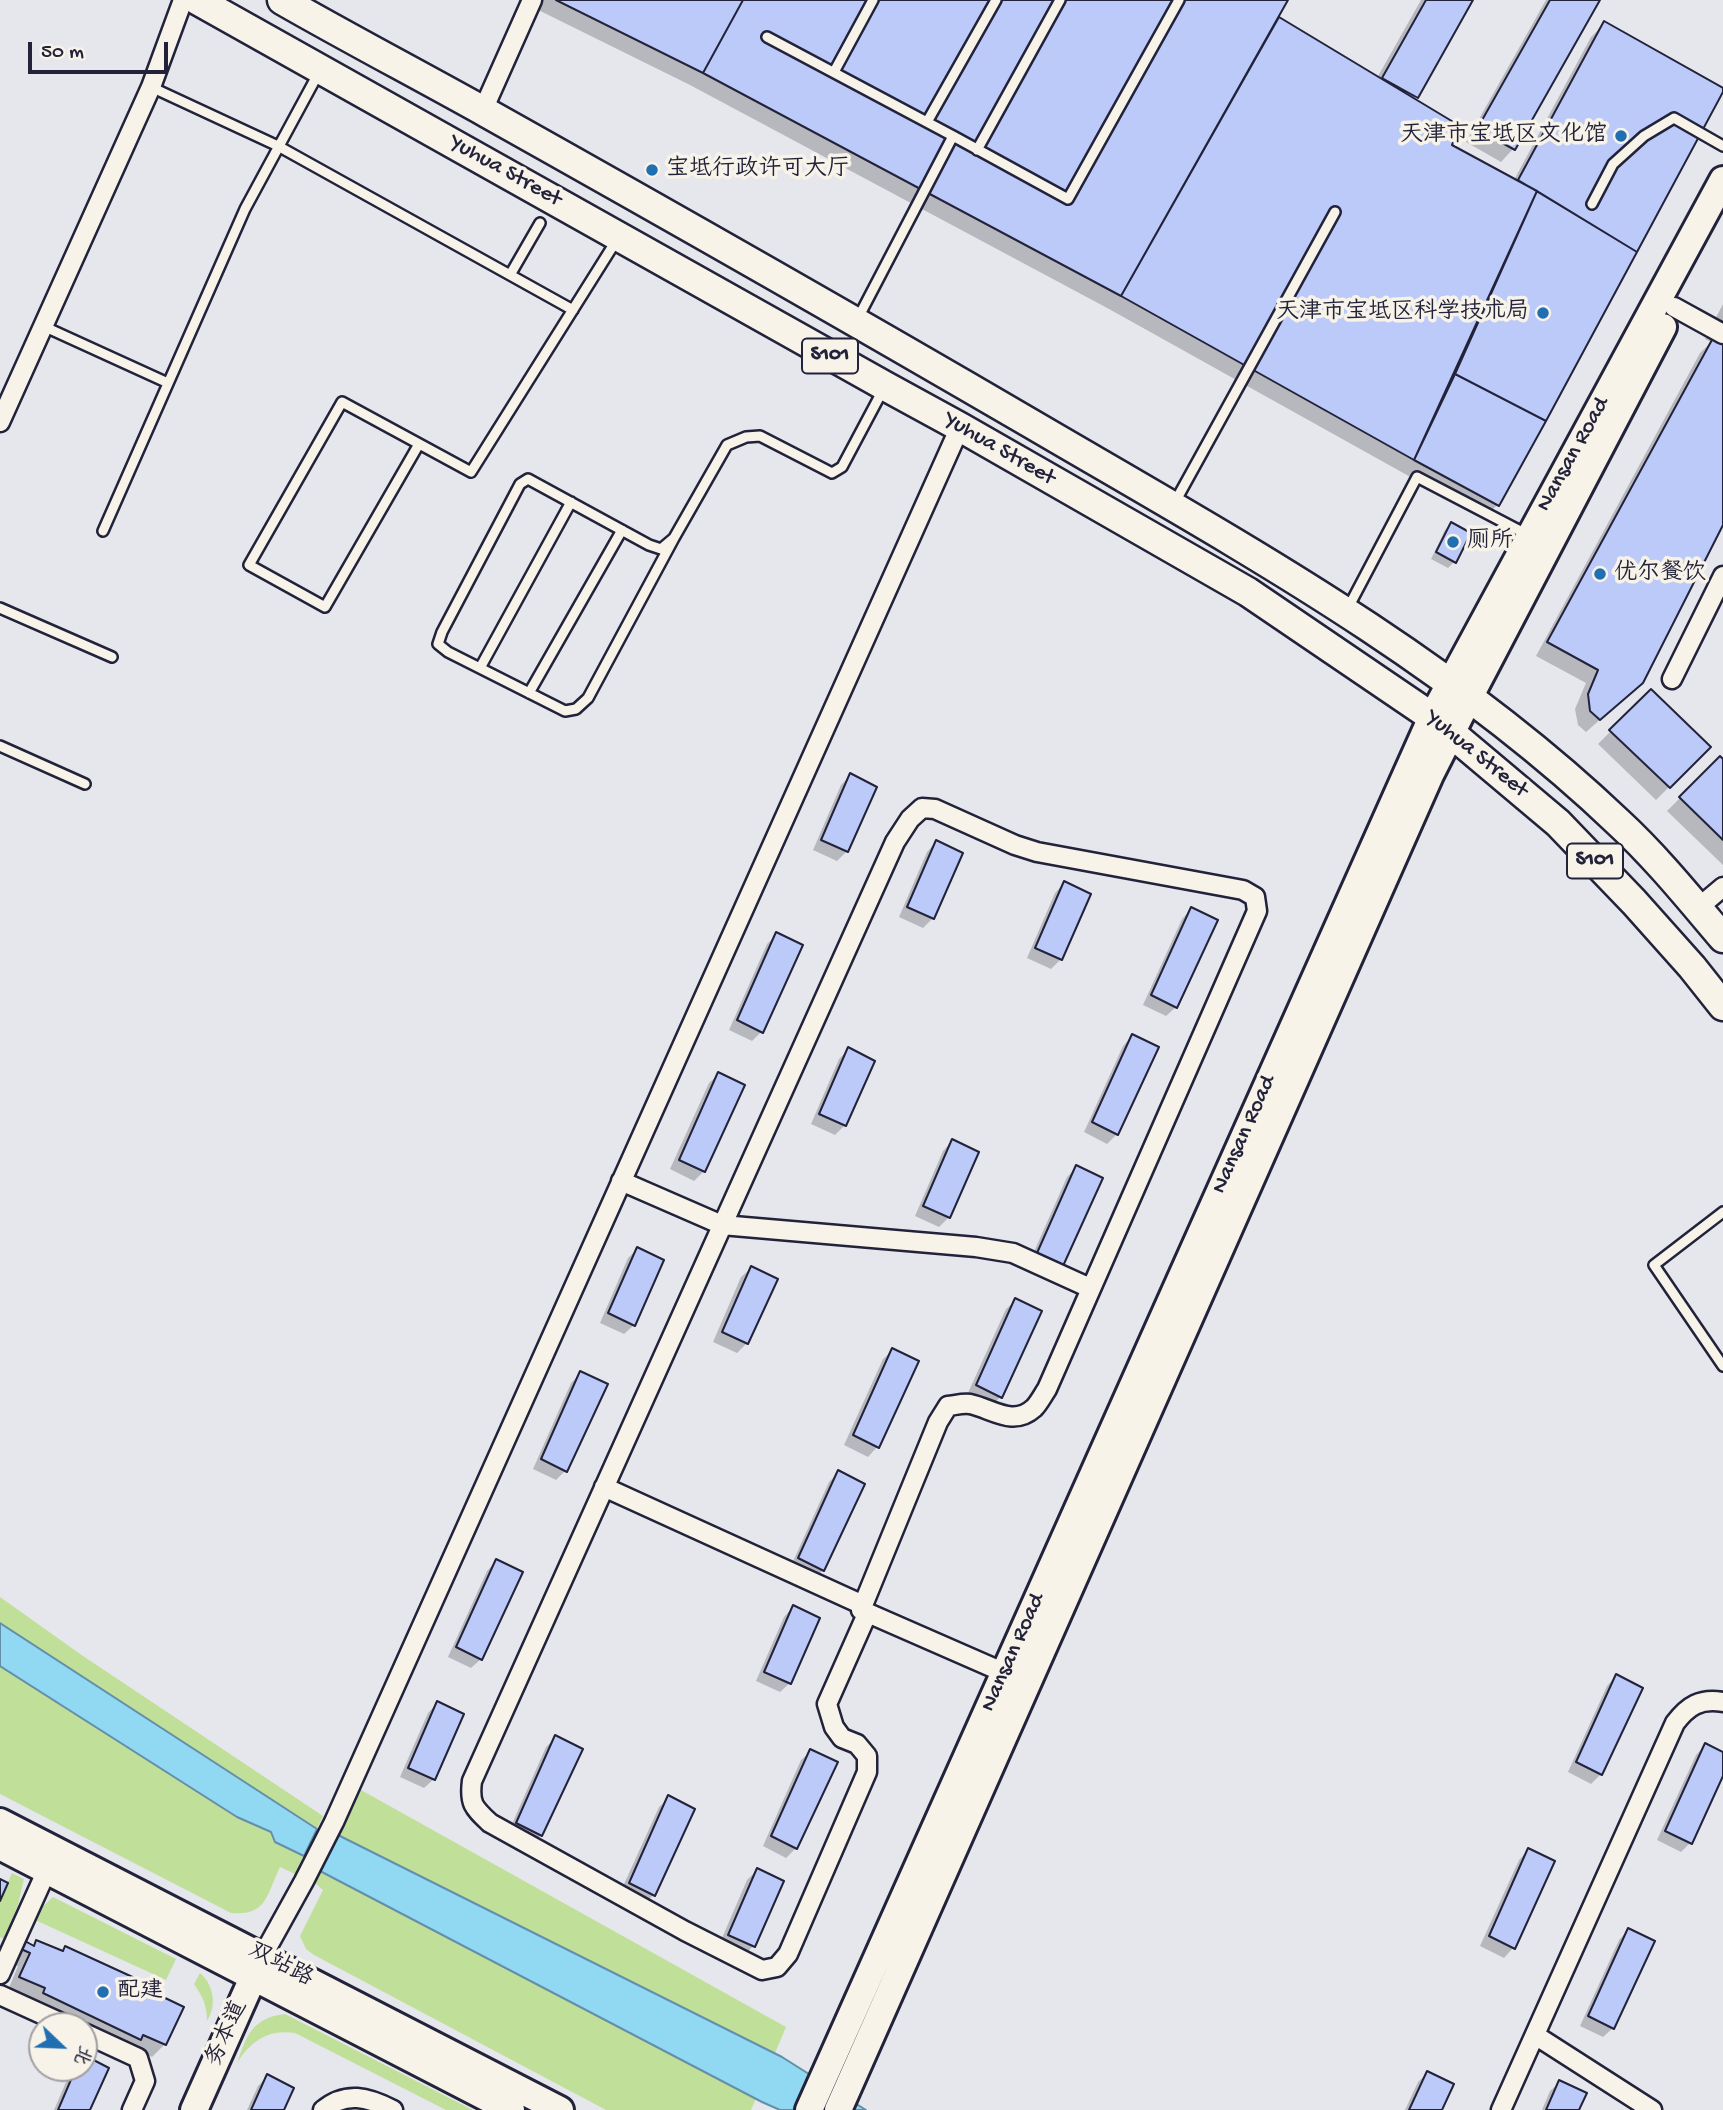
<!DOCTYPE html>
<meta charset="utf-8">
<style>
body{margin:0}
#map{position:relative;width:1723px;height:2110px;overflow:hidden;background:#e5e7ed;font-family:"Gochi Hand","LXGW WenKai TC",sans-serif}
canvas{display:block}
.north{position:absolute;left:28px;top:2012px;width:70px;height:70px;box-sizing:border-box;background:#f7f3e8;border:2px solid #a29fa3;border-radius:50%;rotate:113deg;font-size:19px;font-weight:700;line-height:28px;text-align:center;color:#22223b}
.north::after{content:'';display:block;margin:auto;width:24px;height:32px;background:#1f6fb2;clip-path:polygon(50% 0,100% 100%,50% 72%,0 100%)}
.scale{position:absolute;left:28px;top:42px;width:140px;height:32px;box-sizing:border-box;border:4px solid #22223b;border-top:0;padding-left:9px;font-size:21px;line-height:24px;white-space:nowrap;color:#22223b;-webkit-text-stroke:5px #f7f3e8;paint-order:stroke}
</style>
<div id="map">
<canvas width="1723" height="2110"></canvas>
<div class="north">北</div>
<div class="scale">50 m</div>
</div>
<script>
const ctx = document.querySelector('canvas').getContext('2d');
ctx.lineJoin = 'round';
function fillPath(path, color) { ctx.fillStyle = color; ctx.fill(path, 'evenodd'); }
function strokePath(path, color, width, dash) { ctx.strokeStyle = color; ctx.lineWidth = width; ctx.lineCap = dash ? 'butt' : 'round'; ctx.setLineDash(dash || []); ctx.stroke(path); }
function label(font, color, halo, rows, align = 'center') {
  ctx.font = font + ' "Gochi Hand","LXGW WenKai TC",sans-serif'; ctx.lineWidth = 7; ctx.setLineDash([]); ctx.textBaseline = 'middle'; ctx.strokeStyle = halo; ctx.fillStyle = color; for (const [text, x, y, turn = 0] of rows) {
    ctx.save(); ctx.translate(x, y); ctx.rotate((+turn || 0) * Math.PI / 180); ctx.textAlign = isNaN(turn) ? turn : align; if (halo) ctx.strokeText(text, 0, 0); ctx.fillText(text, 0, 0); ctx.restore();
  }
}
fillPath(new Path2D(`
 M0 1597 83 1656 323 1816 295 1874 280 1867C266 1896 267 1916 231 1913L0 1794Z
 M361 1790 786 2027 751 2110H606L314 1955 306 1949 300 1936 323 1890 314 1882Z
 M12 1873 24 1879 18 1905 4 1939 0 1937V1901Z
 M53 1897 176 1959 166 1980 33 1919 40 1909Z
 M200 1973C214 1985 217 2006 207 2021 207 2006 203 1997 194 1984Z
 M285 2014 473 2110H446L295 2033C268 2029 251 2041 237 2063 247 2035 252 2018 285 2014Z`), '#c0e099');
const water = new Path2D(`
 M0 1623 317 1829 304 1856 275 1842 271 1832 237 1817 0 1666Z
 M338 1835 782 2057 866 2110H780L762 2102 320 1871Z`);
fillPath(water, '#91d8f2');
strokePath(water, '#658fa9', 2);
fillPath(new Path2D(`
 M518 0H1286L1276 18 1377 78 1421 0H1471L1413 100 1450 145 1514 180 1591 37 1604 24 1497 505 1484 518 1109 309 690 85Z
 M1546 0H1598L1513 149 1501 162 1466 142Z
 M1723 304V521L1627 696 1586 732 1578 725 1575 709 1586 683 1536 656 1700 353 1711 342 1705 339Z
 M1451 524 1454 562 1448 568 1431 559 1445 530Z
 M1651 691 1709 747 1656 800 1598 744Z
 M1720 758 1723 761V865L1667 811Z
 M850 776 875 787 847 851 837 861 813 850 841 785Z
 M936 842 933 918 923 928 899 917 927 852Z
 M1064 883 1061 959 1051 969 1027 958 1055 893Z
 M1191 909 1176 1007 1166 1016 1143 1005 1182 919Z
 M777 934 761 1032 752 1041 729 1030 767 944Z
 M1132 1036 1117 1134 1107 1144 1084 1132 1123 1046Z
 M848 1050 873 1062 845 1125 835 1135 811 1124 839 1059Z
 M719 1074 743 1086 704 1171 694 1181 670 1169 709 1083Z
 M952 1141 949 1217 939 1227 915 1216 943 1151Z
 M1077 1167 1061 1265 1052 1274 1029 1263 1067 1177Z
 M637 1249 634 1325 624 1334 600 1323 628 1258Z
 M751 1268 747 1343 737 1353 713 1342 741 1277Z
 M1016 1300 1040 1312 1000 1397 991 1407 967 1395 1006 1309Z
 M893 1350 917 1362 877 1447 868 1457 844 1445 883 1359Z
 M581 1373 565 1471 556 1480 533 1469 571 1383Z
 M838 1473 823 1570 813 1580 790 1568 829 1482Z
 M496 1561 481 1659 471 1668 448 1657 487 1571Z
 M793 1607 790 1683 780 1692 756 1681 784 1617Z
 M1616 1676 1601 1774 1591 1784 1568 1772 1607 1686Z
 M437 1703 434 1779 424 1788 400 1777 428 1713Z
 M556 1737 541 1835 531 1845 508 1833 546 1747Z
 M1705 1745 1723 1754V1772L1690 1843 1681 1852 1657 1840 1696 1755Z
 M811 1751 836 1763 796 1848 786 1858 763 1846 801 1760Z
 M669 1798 653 1895 644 1905 620 1893 659 1807Z
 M1528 1850 1513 1948 1504 1958 1480 1946 1519 1860Z
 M757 1870 753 1946 744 1956 719 1945 747 1880Z
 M1628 1930 1613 2028 1603 2037 1580 2026 1619 1940Z
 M37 1942 61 1952 65 1948 165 2044 152 2057 84 2026H72L8 1990 18 1966 9 1963 12 1956 25 1943 32 1947Z
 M84 2057 88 2110H54L72 2068H84Z
 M1427 2073 1440 2110H1405L1418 2082Z
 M268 2076 282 2110H247L258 2086Z
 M1560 2082 1577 2110H1542L1550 2091Z`), '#0003');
const building = new Path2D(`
 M556 0H743L703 73Z
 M743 0H1288L1121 296 703 73Z
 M1426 0H1473L1418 98 1382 78Z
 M1550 0H1600L1515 150 1477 129Z
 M1279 17 1460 126 1452 145 1537 191 1414 460 1121 296Z
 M1604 21 1723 88V92L1637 252 1518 180Z
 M1537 191 1637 252 1546 421 1455 374Z
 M1713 338 1723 343V525L1643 683 1600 720 1590 711 1588 694 1598 670 1547 642Z
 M1455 374 1546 421 1499 506 1414 460Z
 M1451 522 1471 533 1456 563 1436 552Z
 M1651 689 1711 747 1670 788 1609 730Z
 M1720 756 1723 759V840L1679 797Z
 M850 773 877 787 848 852 821 840Z
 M936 840 963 853 934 919 907 907Z
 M1064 881 1091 894 1062 960 1035 948Z
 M1191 907 1218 920 1177 1008 1151 995Z
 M776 932 803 945 763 1033 737 1020Z
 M1132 1034 1159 1047 1118 1135 1092 1122Z
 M848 1047 875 1061 846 1126 819 1114Z
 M718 1072 745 1085 705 1172 679 1160Z
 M952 1139 979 1152 950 1218 923 1206Z
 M1076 1165 1103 1178 1063 1266 1037 1253Z
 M637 1247 664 1260 635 1326 608 1313Z
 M751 1266 778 1279 748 1344 722 1332Z
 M1015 1298 1042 1311 1002 1398 976 1385Z
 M892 1348 919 1361 879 1448 853 1435Z
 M580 1371 608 1384 567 1472 541 1459Z
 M838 1470 865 1484 824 1571 798 1558Z
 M496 1559 523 1572 482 1660 456 1647Z
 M793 1605 820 1618 791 1684 764 1672Z
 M1616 1674 1643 1688 1602 1775 1576 1762Z
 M437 1701 464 1714 435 1780 408 1768Z
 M555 1735 583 1749 542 1836 516 1823Z
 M1705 1743 1723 1752V1776L1692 1844 1665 1831Z
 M810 1749 838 1762 797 1849 771 1836Z
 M668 1795 695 1809 655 1896 629 1883Z
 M1528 1848 1555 1861 1515 1949 1489 1936Z
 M757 1868 784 1881 755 1947 728 1935Z
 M0 1879 8 1883 0 1901Z
 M1628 1928 1655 1941 1614 2029 1588 2016Z
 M36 1940 63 1951 65 1946 163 1991 161 1996 184 2007 166 2045 143 2035 141 2040 43 1993 45 1988 19 1977 30 1953 21 1949 25 1941 34 1946Z
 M84 2055 109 2068 90 2110H58L76 2068H84Z
 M1427 2071 1454 2084 1442 2110H1409Z
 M267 2074 294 2088 284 2110H251Z
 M1559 2080 1587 2093 1579 2110H1546Z`);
fillPath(building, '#bccafa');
strokePath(building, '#22223b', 2);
const lane = new Path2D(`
 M767 37 953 136
 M834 72 873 0
 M151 87 278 146 573 310
 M927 122 996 0
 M977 150 1060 0
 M1592 204 1613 164 1644 136 1674 118 1723 146
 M510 275 540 223
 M857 320 953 136 1068 199 1179 0
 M43 326 168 383
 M419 444 325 607 249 565 342 402 471 472 616 241
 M1175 502 1335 212
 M103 531 245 209 318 74
 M674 538 588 698 576 709 565 711 448 652 438 644 442 632 520 484 528 479 649 545 661 549 674 538 727 445 746 437 760 436 832 473 842 467 884 388
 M0 608 112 657
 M1348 608 1417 477 1528 535
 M480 668 571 502
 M529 693 622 530
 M0 746 85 784
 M1723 1212 1654 1265 1723 1366`);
const street = new Path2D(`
 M483 110 532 0
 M1674 307 1723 334
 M0 422 151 87 183 0
 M1672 679 1723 576
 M1698 908 1723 887
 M621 1181 722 1225 976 1247 1013 1253 1090 1288
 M604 1487 863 1605
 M867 1614 827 1704 834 1727 842 1738 857 1744 867 1756V1772L788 1954 777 1967 762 1970 685 1931 490 1823C474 1808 469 1804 472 1781L895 842 910 819 922 808 935 809 1015 845 1037 852 1243 890 1255 897 1257 911 1047 1389C1043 1395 1039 1403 1034 1408 1013 1427 993 1409 970 1404 963 1403 956 1405 948 1406L938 1422 861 1610 1005 1673
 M262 1957 304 1881 334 1822 960 427
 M0 1974 47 1870
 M0 1995 68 2026
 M84 2033 138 2058 145 2081 132 2110
 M1535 2035 1652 2110
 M323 2110C346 2091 368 2097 393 2110
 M1501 2110 1675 1723C1688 1706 1700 1698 1723 1702`);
const secondary = new Path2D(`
 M0 1822 560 2110
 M0 1846 511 2110
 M194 2110 260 1962
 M809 2110 1432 717 1723 180
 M838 2110 1430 775 1470 696 1663 327`);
const primary = new Path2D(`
 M197 0 885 386 960 427 1248 592 1432 717 1558 823 1634 902 1692 967 1723 1006
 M282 0C350 39 419 75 487 113 669 215 850 318 1030 423 1235 543 1445 657 1618 822 1656 857 1689 898 1723 938`);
strokePath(lane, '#22223b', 14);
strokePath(street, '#22223b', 23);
strokePath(secondary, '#22223b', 32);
strokePath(primary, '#22223b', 33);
strokePath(lane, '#f7f3e8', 9);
strokePath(street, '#f7f3e8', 18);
strokePath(secondary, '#f7f3e8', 26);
strokePath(primary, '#f7f3e8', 28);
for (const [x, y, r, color] of [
 [1621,136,7,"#1f6fb2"],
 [652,170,7,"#1f6fb2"],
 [1543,313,7,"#1f6fb2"],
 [1453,542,7,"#1f6fb2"],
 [1600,574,7,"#1f6fb2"],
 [103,1992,7,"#1f6fb2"]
]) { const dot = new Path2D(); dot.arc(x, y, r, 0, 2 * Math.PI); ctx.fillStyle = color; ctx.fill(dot); strokePath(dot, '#f7f3e8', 2.5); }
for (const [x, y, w] of [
 [830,356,56],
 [1595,861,56]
]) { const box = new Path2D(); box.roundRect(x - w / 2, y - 17.5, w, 35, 5); ctx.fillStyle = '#f7f3e8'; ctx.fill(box); strokePath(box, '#22223b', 2); }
label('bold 21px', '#22223b', null, [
 ["S101",830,356],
 ["S101",1595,861]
]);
label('23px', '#22223b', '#f7f3e8', [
 ["天津市宝坻区文化馆",1607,136,"right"],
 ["宝坻行政许可大厅",666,170],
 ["天津市宝坻区科学技术局",1529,313,"right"],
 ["厕所",1467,542],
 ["优尔餐饮",1614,574],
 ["配建",117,1992]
], 'left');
label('23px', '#22223b', '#f7f3e8', [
 ["Yuhua Street",505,172,29],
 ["Yuhua Street",999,450,30],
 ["Nansan Road",1574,455,-61],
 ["Yuhua Street",1476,755,39],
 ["Nansan Road",1245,1135,-66],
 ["Nansan Road",1014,1653,-66],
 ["双站路",280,1966,27],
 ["务本道",228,2034,-66]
]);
</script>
